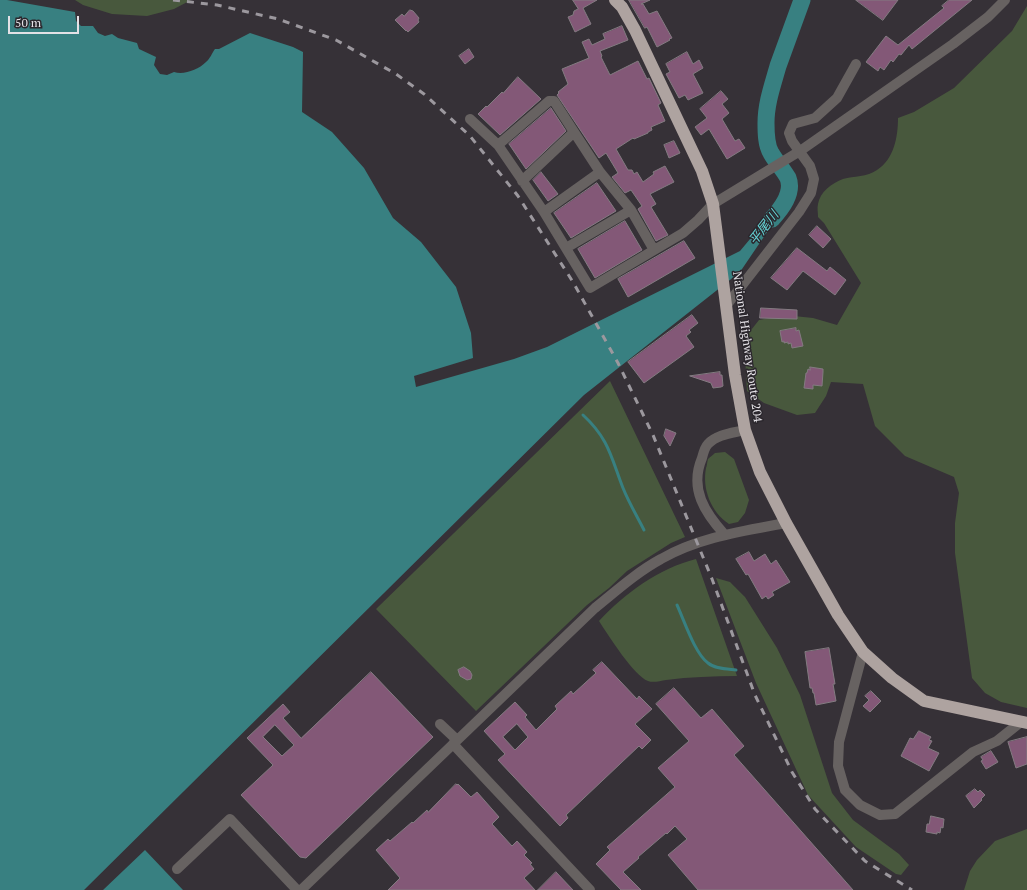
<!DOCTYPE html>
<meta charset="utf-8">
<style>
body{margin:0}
#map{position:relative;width:1027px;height:890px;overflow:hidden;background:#363137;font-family:"PT Serif",serif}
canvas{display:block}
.scale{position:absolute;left:8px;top:16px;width:71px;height:18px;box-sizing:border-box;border:2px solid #e4e1e6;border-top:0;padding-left:5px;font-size:12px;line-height:14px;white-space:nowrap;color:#e4e1e6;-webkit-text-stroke:3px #2b272d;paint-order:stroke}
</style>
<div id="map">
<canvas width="1027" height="890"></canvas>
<div class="scale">50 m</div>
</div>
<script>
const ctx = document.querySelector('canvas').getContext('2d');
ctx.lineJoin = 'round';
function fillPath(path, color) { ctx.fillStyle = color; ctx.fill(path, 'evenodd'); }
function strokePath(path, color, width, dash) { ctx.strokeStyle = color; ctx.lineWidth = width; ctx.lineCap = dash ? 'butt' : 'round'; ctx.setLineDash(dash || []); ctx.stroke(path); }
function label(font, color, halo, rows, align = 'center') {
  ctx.font = font + ' "PT Serif","Noto Sans JP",serif'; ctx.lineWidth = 3; ctx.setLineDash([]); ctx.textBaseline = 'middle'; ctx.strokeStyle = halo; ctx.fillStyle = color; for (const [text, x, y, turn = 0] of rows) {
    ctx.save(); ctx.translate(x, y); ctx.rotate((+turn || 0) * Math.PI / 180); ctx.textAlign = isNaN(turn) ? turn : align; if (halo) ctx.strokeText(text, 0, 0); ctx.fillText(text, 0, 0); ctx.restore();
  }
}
fillPath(new Path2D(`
 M75 0H191L174 9 147 16 112 14 83 5Z
 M1027 6V708L1001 702 985 693 972 678 955 553V523L959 493 954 477 905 456 875 426 863 384 831 382 826 396 815 413 797 415 764 403 747 391 744 339 759 320 784 315 813 318 837 325 861 283 824 223 818 217C818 213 817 208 818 204 820 192 832 183 843 179 854 176 867 177 877 170 894 159 898 137 898 118L914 112 954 88 1012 31Z
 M610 381 685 537 671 543 627 571 609 588 587 605 476 711 376 609Z
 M725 452 734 459 749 500 745 513 738 522 729 524C711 512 702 489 706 468 707 466 707 462 708 459 710 457 713 455 715 453Z
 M696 559 737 676C713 676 690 677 666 680 660 681 653 683 648 681 634 676 608 635 599 621 624 594 659 568 696 559Z
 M716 578 730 582 745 597 777 648 800 695 832 793 853 820 899 854 909 865 901 875 896 874 856 847 808 795 756 683Z
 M1027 829V890H964L970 871 977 860 995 841Z`), '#48583d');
fillPath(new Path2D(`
 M0 0H7L75 12 76 21 81 26H93L98 33 105 36 112 34 118 38 137 43 139 49 156 57 154 65 160 74 167 75 174 72C184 75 198 70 206 62 210 59 212 53 215 49H219L250 33 293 47 303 52 302 112 332 132 364 168 393 218 421 242 456 287 471 333 473 358 414 376 416 387 514 359 547 347 740 251 781 202 785 199 786 200 778 216 740 272 584 395 84 890H0Z
 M145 850 183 890H103Z`), '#388081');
strokePath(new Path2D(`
 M583 415C609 439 611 457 623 488 629 503 637 516 644 530
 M677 605C684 620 695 654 708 663 715 669 727 669 736 670`), '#388081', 3);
strokePath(new Path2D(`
 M772 219C781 209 794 193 788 178 783 169 776 162 771 153 766 145 766 132 766 123 766 103 773 84 778 66 786 44 794 22 802 0`), '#388081', 17);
const building = new Path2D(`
 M573 0H597L583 8 591 24 575 32 568 17 573 15 574 11 578 9Z
 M629 0H650L641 4H643L649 14 657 11 672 38 669 39 670 40 657 47 647 27 645 28Z
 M856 0H898L883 20Z
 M949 0H972L912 49 909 45 901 55 899 54 893 62 891 60 884 70 880 67 878 71 866 62 886 36 898 45 944 8 942 6Z
 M410 10 413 11 419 18 418 20 419 22 408 32 406 30V31L395 20 402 14 404 16Z
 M622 26 628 40 600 51 602 56 601 57 610 75 638 61 647 79 649 78 661 103 658 105 665 121 651 127 652 130 648 132V133L634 139 633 138 616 149 628 170H632L634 174 637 172 643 182 654 174 653 172 665 166 674 182 650 194 656 204 651 207 668 235 656 241 638 209 642 206 631 190 625 193 612 177 618 173 606 153 599 158 557 95 559 93 558 92 568 84 562 69 589 58 582 42 589 39 592 45 605 39 603 34Z
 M469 49 474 57 465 64 459 56Z
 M687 52 693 64 699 60 703 68 693 74 703 93 688 100 685 95 679 98 666 74 670 72 666 64Z
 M518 77 541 99 500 135 478 114 486 106 487 107 502 92 503 93Z
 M721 91 728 99 722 104 729 113 722 119 735 141 739 139 745 148 727 159 709 129 701 135 695 127 707 118 700 109Z
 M551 108 566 131 526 169 509 144Z
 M674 141 680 153 669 158 664 145Z
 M541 172 558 194 548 201 533 180Z
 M597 183 616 211 571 238 554 213Z
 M625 221 642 250 595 278 578 249Z
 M817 226 831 239 823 248 809 235Z
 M684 241 695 258 628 297 618 279Z
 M797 248 827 271 830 267 846 280 835 295 803 271 787 290 771 278Z
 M761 308 797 310V319L760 318Z
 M692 315 698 323 689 330 691 332 686 336 694 347 644 383 628 362Z
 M796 328V331L799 330 803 346 792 348 791 343 788 344V342L784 343V341L782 342 780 331Z
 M810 367 823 369V372L822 386 813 385V389L804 388 806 373H807L808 369 810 370Z
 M720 372V375H722L723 386 721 387 713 388 711 383 690 376Z
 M666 429 676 433 670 446 664 436Z
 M749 552 754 561 765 554 771 564 776 560 790 582 772 592 774 595 768 599 766 596 762 599 748 574 746 575 736 559Z
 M829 648 835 684H833L836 701 816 705 814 693H813L812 688H810L805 652Z
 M602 662 637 699 639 696 652 709 635 724 651 740 642 749 639 746 566 815 568 818 560 826 498 760 505 754 484 731 515 702 527 715 525 717 536 730 557 709 555 706 571 691 573 694 596 673 593 670ZM517 724 528 737 515 750 503 737Z
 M464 667 470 671 472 675 471 679 467 680 460 676 458 670Z
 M371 672 433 737 306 858 300 857 241 795 273 765 247 738 283 704 290 712 283 718 301 738ZM275 725 294 745 282 756 263 737Z
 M674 688 701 718 712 709 744 746 734 755 853 890H698L668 855 687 839 675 826 667 834 666 833 638 857 639 858 623 872 641 890H621L596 864 610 850 607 847 675 787 658 768 689 741 656 704Z
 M871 691 881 701 870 712 863 706 869 700 865 696Z
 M919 731 931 737 929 740 932 741 928 748 939 753 929 771 901 756 910 738 913 739Z
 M1027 737V764L1016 768 1008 742Z
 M991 751 998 762 986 769 981 761 983 760 981 757Z
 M456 784 457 785 458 784 471 797 477 792 499 817 492 824 512 846 517 841 527 852 524 855 532 863 530 864 534 869 524 878 535 890H388L400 878 376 850 388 839 390 841 412 822 413 823 427 810 428 812Z
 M975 789 978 792 980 790 985 795 981 799 982 800 974 808 966 796Z
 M931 816 944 819 943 828 941 827 940 833 937 832V834L926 832 927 824H929Z
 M556 872 573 890H538Z`);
fillPath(building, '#835877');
strokePath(building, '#837b81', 1);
strokePath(new Path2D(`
 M470 119 498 145
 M574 132 554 101H549L498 145 544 212 590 288 683 233 698 220 713 204 800 151 953 44 988 17 1005 0
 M600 172 631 210 654 250
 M522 181 574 132 600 172 544 212
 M566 248 631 210
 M726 306 799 212 811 193 814 179 810 166 792 141 789 133 793 124 815 118 837 98 856 64
 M725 535C705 513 689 489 702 458 703 454 705 447 708 444 717 434 733 433 745 430
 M863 652 839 742 838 766 845 790 860 805 880 815 895 814 973 752 997 741 1022 721
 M440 724 457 740
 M453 744 590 890
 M177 869 230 819 297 890
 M301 890 595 608C616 591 637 572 661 559 699 537 744 531 786 523`), '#676261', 10);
strokePath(new Path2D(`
 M615 0 622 7 635 30 702 171 713 204 735 375 745 430 760 472 786 523 838 615 863 652 892 678 924 701 1027 723`), '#aea3a0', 12);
strokePath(new Path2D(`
 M173 0 217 5 278 19 336 40 396 74 424 94 470 136 518 196 573 282 618 363 653 435 712 579 755 695 792 772 815 809 865 861 912 890`), '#9c989e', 3, [7, 7]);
label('12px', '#e4e1e6', '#2b272d', [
 ["National Highway Route 204",747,347,82]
]);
label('italic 13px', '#64d3d5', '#2b272d', [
 ["平尾川",764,228,-52]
]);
</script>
